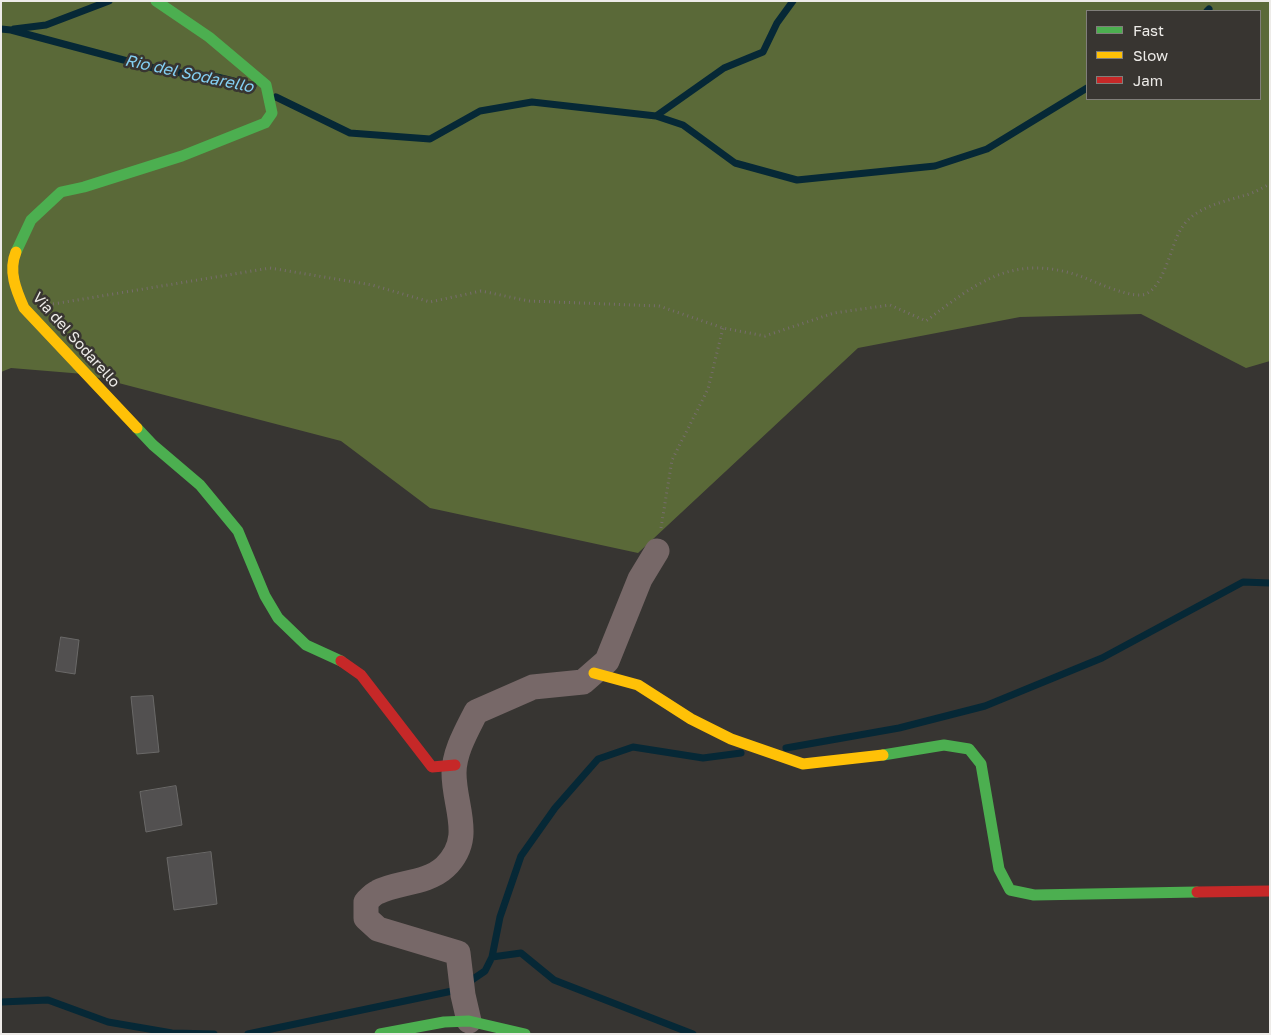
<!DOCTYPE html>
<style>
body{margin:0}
#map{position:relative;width:1271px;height:1035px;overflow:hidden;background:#373532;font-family:"Golos Text",sans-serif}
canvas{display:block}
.frame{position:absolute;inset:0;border:2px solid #edebe8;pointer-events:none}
.legend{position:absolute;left:1086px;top:10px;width:175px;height:90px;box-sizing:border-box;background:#383531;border:1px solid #807e7a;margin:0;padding:6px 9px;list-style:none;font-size:15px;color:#edebe8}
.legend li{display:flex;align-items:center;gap:10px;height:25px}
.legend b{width:25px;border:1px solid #807e7a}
</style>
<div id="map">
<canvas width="1271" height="1035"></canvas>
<div class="frame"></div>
<ul class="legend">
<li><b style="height:6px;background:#4caf50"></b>Fast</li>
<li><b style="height:6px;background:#ffc107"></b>Slow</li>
<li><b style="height:6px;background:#c62828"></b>Jam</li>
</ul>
</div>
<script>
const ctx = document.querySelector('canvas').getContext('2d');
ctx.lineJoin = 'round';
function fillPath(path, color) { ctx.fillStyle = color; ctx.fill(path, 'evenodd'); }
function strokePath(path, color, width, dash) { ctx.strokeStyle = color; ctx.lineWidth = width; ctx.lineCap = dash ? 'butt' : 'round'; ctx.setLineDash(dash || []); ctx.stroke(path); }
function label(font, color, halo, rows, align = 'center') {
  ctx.font = font + ' "Golos Text",sans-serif'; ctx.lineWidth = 5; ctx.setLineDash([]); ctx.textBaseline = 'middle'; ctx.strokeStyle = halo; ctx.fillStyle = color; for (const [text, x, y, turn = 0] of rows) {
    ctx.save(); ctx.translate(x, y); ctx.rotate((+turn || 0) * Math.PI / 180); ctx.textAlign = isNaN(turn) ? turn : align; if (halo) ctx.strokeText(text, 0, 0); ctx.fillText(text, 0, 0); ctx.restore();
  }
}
fillPath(new Path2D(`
 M1 1H1270V361L1246 368 1141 314 1020 317 858 348 638 553 430 508 341 441 84 374 11 368 1 372ZM1087 11H1260V99H1087Z`), '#5a6938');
strokePath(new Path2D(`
 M1207 11 1209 9
 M1 29 11 30 165 71 217 77 253 86
 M14 29 46 25 109 1
 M276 97 350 133 430 139 480 111 532 102 656 116 724 68 763 52 777 23 793 1
 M656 116 683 125 735 163 797 180 935 166 987 149 1087 88
 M786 748 899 728 985 706 1102 658 1243 582 1270 583
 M492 957 500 917 521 856 555 808 598 759 633 747 703 758 741 753
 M1 1002 48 1000 108 1022 172 1033 214 1034
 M248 1034 457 990 485 971 492 957 521 953 554 980 693 1034`), '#062836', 7);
const building = new Path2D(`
 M61 637 79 640 75 674 56 671Z
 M153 696 159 752 137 754 131 697Z
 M176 786 182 825 146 832 140 792Z
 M211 852 217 904 174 910 167 858Z`);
fillPath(building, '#525050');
strokePath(building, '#6a6968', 1);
strokePath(new Path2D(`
 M53 304 270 268 372 285 430 302 481 291 529 301 659 306 723 328 765 336 834 313 890 305 926 321C976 283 1013 253 1080 276 1096 282 1125 296 1141 295 1163 294 1171 244 1181 229 1194 207 1223 202 1246 195 1254 193 1262 188 1270 184
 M661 528 672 460 708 389 723 328`), '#776d6d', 3, [1, 4]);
strokePath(new Path2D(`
 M469 1021 463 995 458 953 378 929 366 918V902C369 899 373 894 378 892 396 882 427 884 445 867 475 838 454 808 454 773 454 752 467 730 476 712L533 687 583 682 607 661 640 579 657 551`), '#776868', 25);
strokePath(new Path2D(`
 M16 252 31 220 61 192 84 187 182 156 265 123 272 113 266 85 209 37 156 1
 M137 428 153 445 200 485 238 531 265 596 278 618 306 645 341 661
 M883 755 944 745 969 749 981 764 999 869 1010 890 1034 895 1197 892
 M380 1034 444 1022 469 1021 525 1034`), '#4caf50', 11);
strokePath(new Path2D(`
 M16 252C8 271 16 290 24 308L137 428
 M594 673 638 685 691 719 731 739 803 764 883 755`), '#ffc107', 11);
strokePath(new Path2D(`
 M341 661 361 675 432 767 455 765
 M1197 892 1270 891`), '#c62828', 11);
label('15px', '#edebe8', '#383531', [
 ["Via del Sodarello",76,340,48]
]);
label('italic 16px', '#84cff3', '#383531', [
 ["Rio del Sodarello",189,74,12]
]);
</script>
